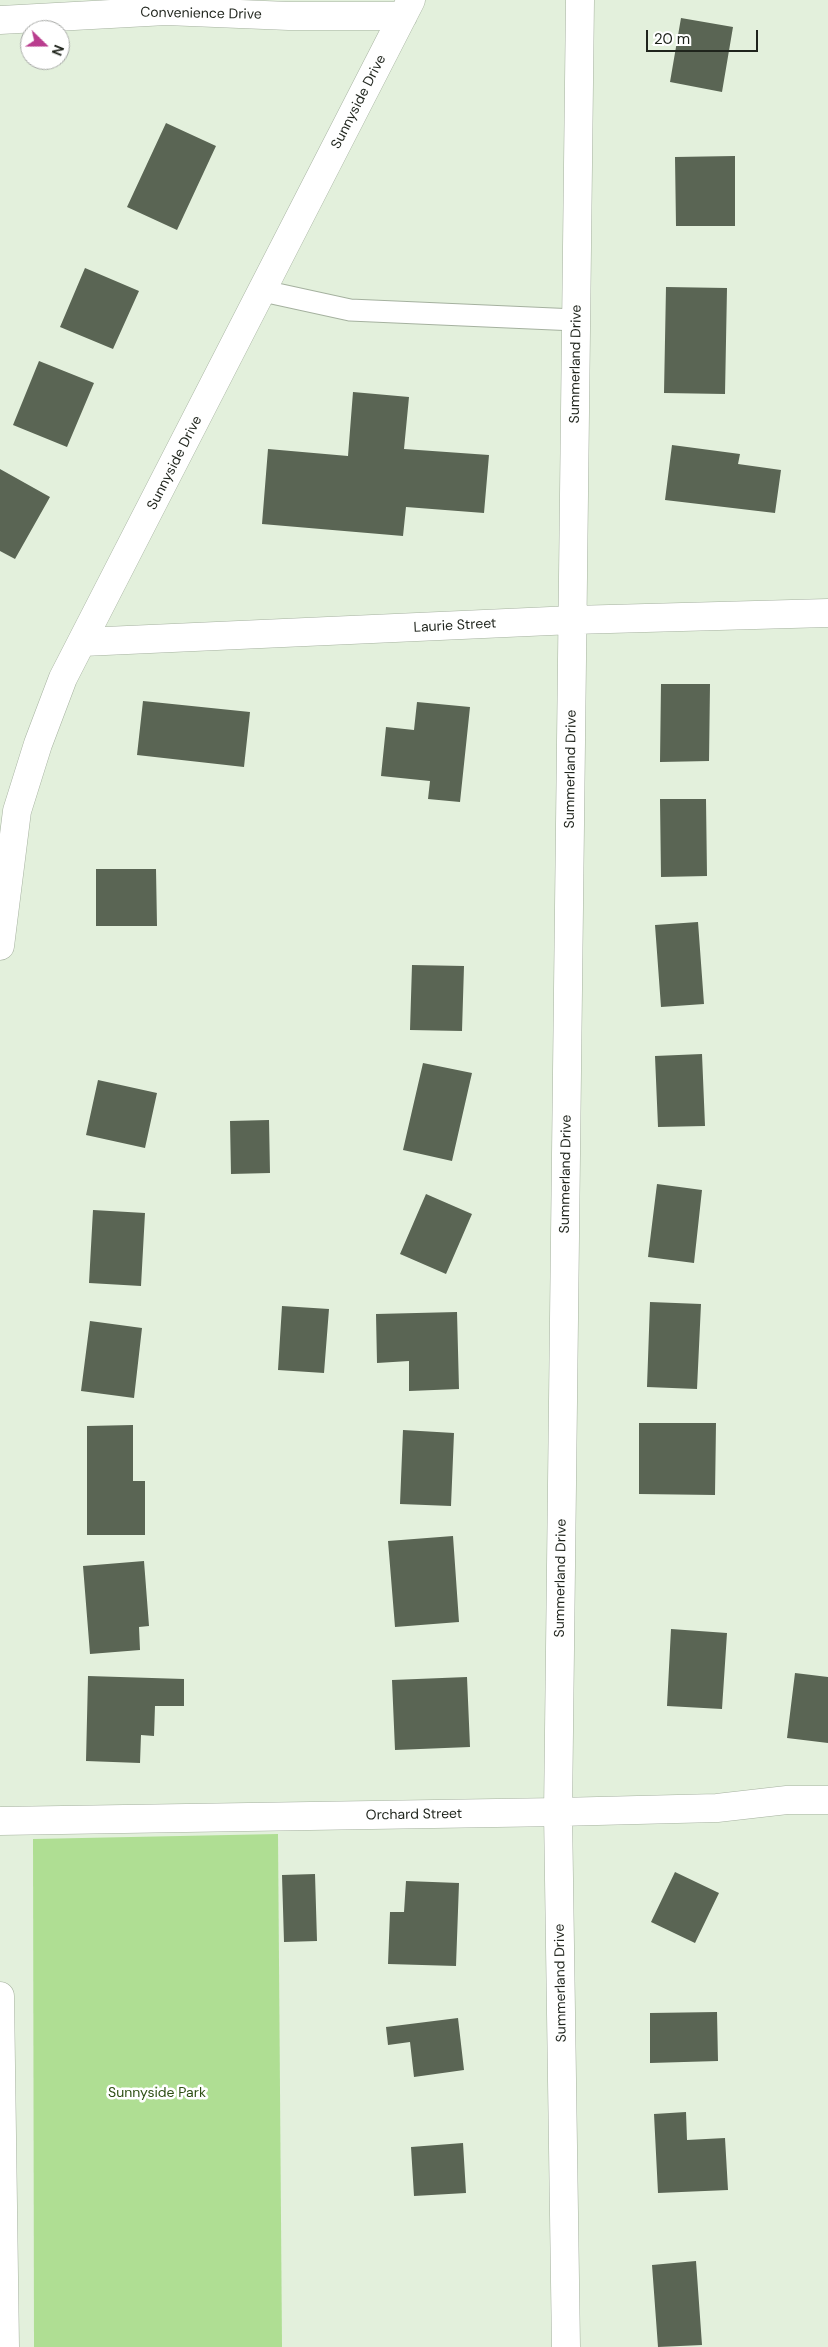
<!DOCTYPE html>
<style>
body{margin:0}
#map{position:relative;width:828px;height:2347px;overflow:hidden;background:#e3f0dc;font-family:"DM Sans",sans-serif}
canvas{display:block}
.north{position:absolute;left:20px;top:20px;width:50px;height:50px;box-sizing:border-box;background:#fff;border:1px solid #a5a7a4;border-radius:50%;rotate:112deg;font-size:14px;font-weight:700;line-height:20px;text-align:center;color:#1f241c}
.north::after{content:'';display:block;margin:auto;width:18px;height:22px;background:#b93d8e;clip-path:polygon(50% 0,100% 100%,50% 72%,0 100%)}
.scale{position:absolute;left:646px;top:30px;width:112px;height:22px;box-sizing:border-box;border:2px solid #1f241c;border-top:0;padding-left:6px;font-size:15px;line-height:18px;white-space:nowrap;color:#1f241c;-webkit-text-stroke:4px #fff;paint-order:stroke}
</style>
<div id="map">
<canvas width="828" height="2347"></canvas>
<div class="north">N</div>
<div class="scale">20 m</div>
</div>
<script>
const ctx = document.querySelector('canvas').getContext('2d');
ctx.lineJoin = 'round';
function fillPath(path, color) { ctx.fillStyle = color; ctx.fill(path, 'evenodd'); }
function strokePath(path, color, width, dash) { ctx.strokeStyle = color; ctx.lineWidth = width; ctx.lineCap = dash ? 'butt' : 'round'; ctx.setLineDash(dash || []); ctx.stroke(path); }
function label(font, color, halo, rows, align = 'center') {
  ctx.font = font + ' "DM Sans",sans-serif'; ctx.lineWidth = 5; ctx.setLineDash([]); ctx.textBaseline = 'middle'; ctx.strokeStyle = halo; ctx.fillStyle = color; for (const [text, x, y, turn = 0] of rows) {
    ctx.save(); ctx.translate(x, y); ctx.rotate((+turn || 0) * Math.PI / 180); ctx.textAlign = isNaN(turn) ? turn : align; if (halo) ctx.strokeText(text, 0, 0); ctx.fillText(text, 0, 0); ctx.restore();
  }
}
fillPath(new Path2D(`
 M278 1834 282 2347H34L33 1839Z`), '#afde93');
fillPath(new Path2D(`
 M681 18 733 27 722 92 670 82Z
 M166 123 216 146 177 230 127 207Z
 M735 156V226H676L675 157Z
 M85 268 139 291 113 349 60 327Z
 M666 287 727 288 725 394 664 393Z
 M39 361 94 383 67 447 13 425Z
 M353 392 409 397 404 449 489 455 484 513 406 507 403 536 262 524 268 449 348 456Z
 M672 445 740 454 738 464 781 470 775 513 665 500Z
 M0 469 50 497 15 559 0 551Z
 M661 684H710L709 761 660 762Z
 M143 701 250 712 244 767 137 755Z
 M417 702 470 707 460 802 428 799 430 781 381 776 386 727 414 730Z
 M660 799H706L707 876 661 877Z
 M96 869H156L157 926H96Z
 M698 922 704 1004 661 1007 655 925Z
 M412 965 464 966 462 1031 410 1030Z
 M702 1054 705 1126 658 1127 655 1056Z
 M423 1063 472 1073 452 1161 403 1150Z
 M98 1080 157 1093 145 1148 86 1135Z
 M269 1120 270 1173 231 1174 230 1121Z
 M657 1184 702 1190 694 1263 648 1257Z
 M426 1194 472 1214 446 1274 400 1254Z
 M93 1210 145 1213 141 1286 89 1283Z
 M650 1302 701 1304 697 1389 647 1387Z
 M282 1306 329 1309 324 1373 278 1370Z
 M457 1312 459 1389 409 1391V1361L377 1363 376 1314Z
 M90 1321 142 1328 134 1398 81 1391Z
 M639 1423H716L715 1495 639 1494Z
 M133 1425V1481H145V1535H87V1426Z
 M403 1430 454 1433 451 1506 400 1504Z
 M453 1536 459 1622 395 1627 388 1541Z
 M144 1561 149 1626 139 1627 140 1650 90 1654 83 1566Z
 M671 1629 727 1633 722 1709 667 1706Z
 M795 1673 828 1677V1743L787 1738Z
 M88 1676 184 1679V1706H155L154 1736 141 1735 140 1763 86 1761Z
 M467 1677 470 1747 395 1750 392 1680Z
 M675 1872 719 1893 695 1943 651 1922Z
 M315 1874 317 1941 284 1942 282 1875Z
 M406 1881 459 1883 456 1966 388 1964 390 1912H404Z
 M717 2012 718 2061 650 2063V2013Z
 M458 2018 464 2070 414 2077 410 2042 388 2045 386 2027Z
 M686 2112 687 2140 725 2138 728 2190 658 2193 654 2114Z
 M463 2143 466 2193 414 2196 411 2147Z
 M696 2261 702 2345 658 2347 652 2265Z`), '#5a6554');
const lane = new Path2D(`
 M263 291 350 310 576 320`);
const street = new Path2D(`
 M0 20 166 11 289 16H403
 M83 642 573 620 828 613
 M0 946 17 811 38 744 63 678 411 0
 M0 1821 558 1812 717 1808 787 1800H828
 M0 1996 5 2347
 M566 2347 558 1812 580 0`);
strokePath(lane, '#a5b19f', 23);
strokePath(street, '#a5b19f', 29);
strokePath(lane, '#fff', 21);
strokePath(street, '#fff', 28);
label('14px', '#1f241c', '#fff', [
 ["Convenience Drive",201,14,1],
 ["Sunnyside Drive",359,102,-63],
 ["Summerland Drive",576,364,-89],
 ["Sunnyside Drive",175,463,-63],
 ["Laurie Street",455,626,-3],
 ["Summerland Drive",571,769,-89],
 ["Summerland Drive",566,1174,-89],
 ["Summerland Drive",561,1578,-89],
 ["Orchard Street",414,1815,-1],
 ["Summerland Drive",561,1983,-91]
]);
label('14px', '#2e4f14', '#fff', [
 ["Sunnyside Park",157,2093]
]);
</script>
